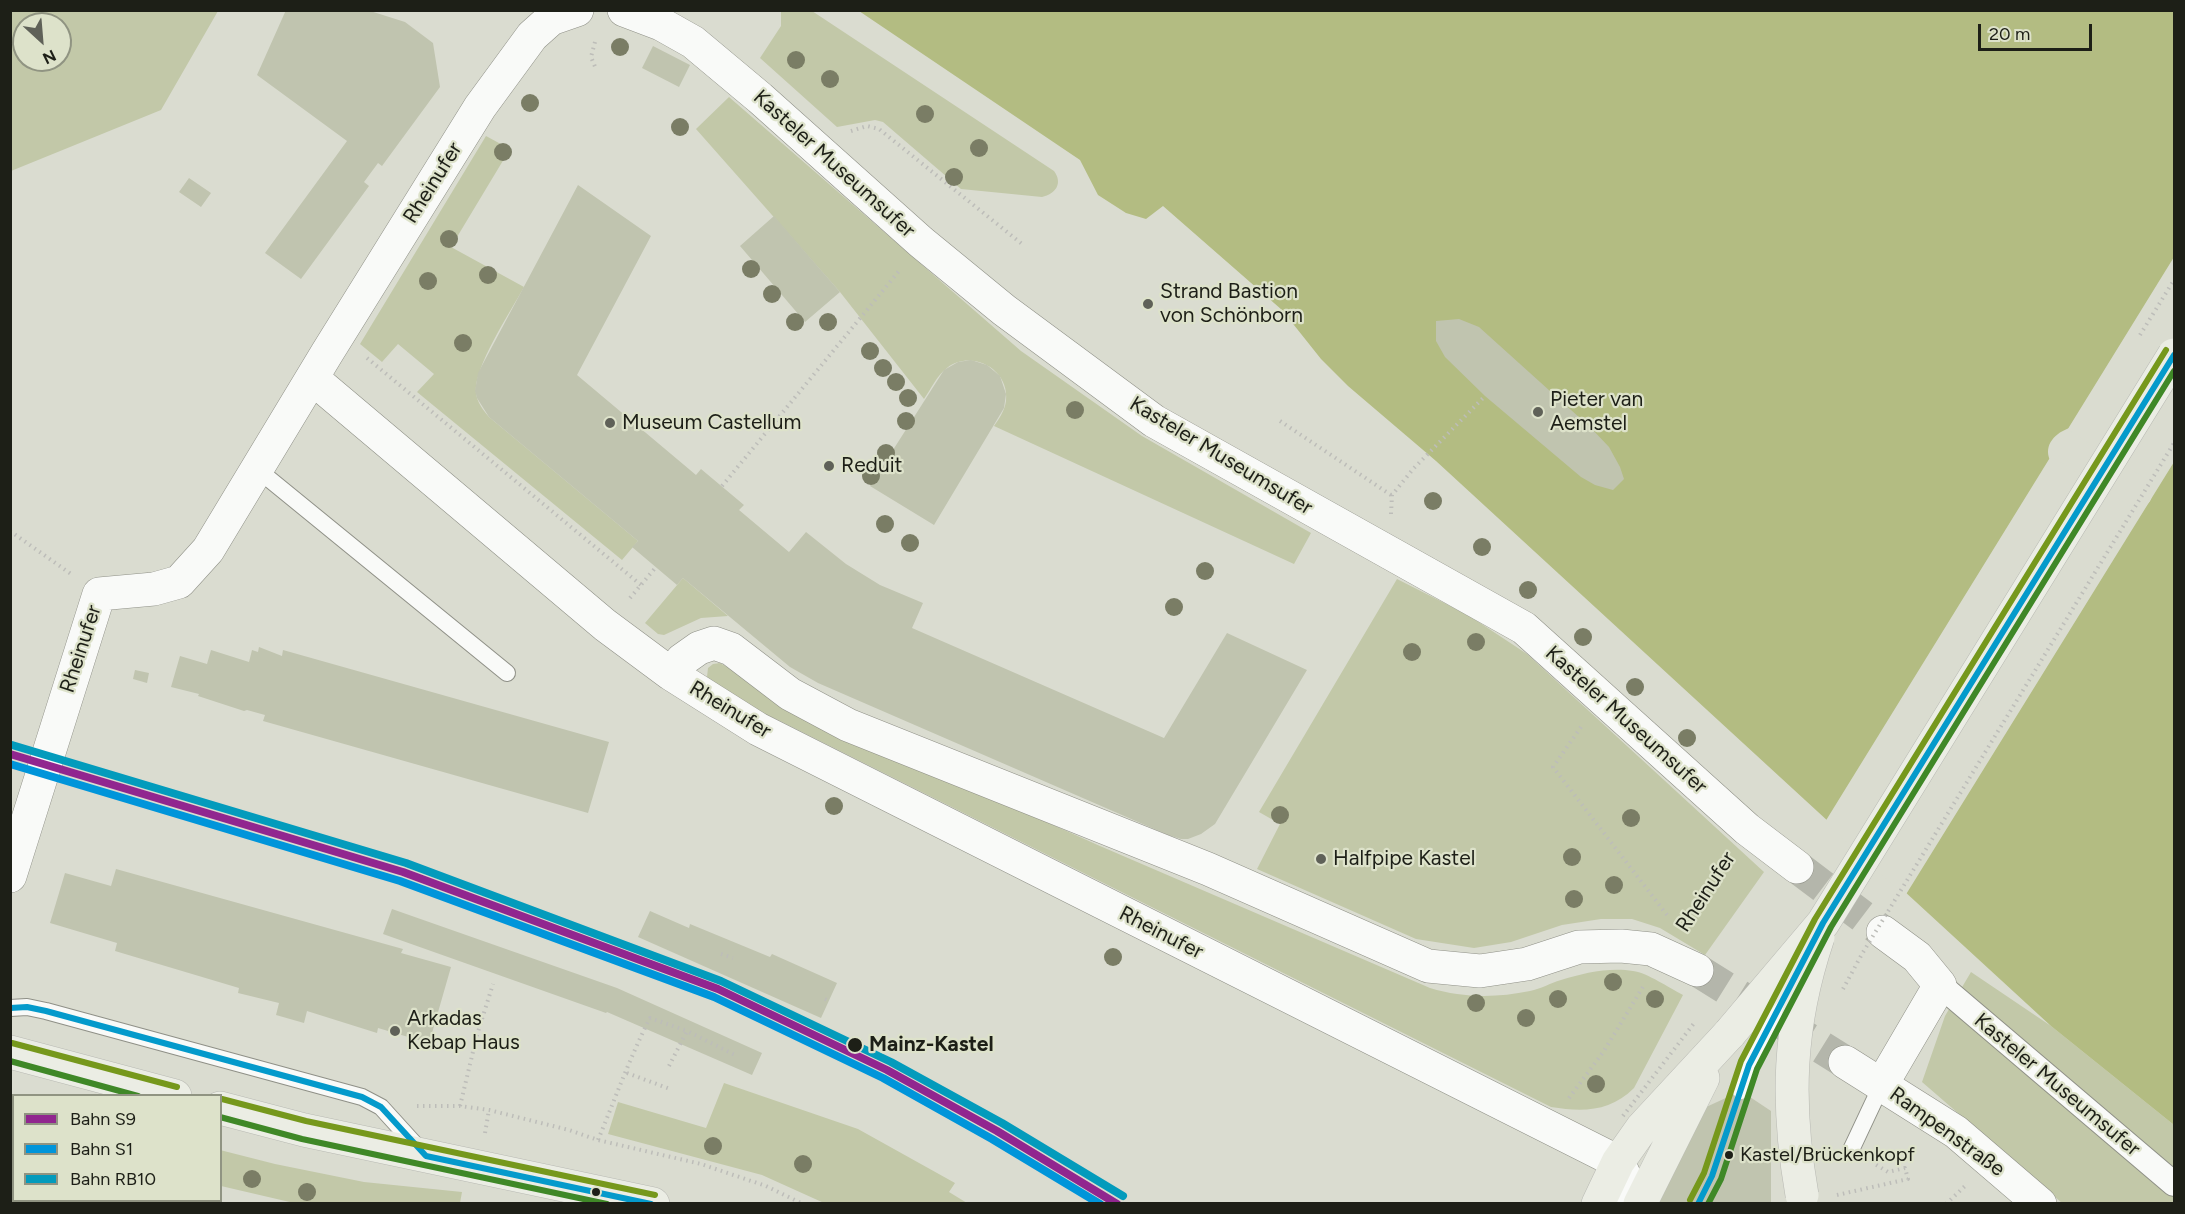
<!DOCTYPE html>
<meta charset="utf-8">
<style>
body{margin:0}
#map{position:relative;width:2185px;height:1214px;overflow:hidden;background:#dadcd0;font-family:Figtree,sans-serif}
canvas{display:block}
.frame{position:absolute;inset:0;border:12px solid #1d1f17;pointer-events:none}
.legend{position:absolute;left:12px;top:1094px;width:210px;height:108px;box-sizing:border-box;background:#dde2ca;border:2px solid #909482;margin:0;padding:8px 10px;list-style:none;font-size:18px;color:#1d1f17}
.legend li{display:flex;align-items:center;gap:12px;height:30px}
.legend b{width:30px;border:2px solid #909482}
.north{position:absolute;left:12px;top:12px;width:60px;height:60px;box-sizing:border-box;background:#dde2ca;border:2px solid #909482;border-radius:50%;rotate:154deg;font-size:16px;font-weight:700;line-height:24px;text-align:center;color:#1d1f17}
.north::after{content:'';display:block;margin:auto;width:21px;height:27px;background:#5f6158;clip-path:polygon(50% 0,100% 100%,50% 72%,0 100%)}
.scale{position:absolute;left:1978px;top:24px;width:114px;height:27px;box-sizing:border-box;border:3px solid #1d1f17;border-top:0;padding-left:8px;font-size:18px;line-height:21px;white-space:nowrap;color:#1d1f17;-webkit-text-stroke:4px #dde2ca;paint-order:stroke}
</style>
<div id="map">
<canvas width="2185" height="1214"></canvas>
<div class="frame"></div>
<ul class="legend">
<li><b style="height:8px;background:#91268f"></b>Bahn S9</li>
<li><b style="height:8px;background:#0095da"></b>Bahn S1</li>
<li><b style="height:8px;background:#039bbc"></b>Bahn RB10</li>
</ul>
<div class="north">N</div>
<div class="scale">20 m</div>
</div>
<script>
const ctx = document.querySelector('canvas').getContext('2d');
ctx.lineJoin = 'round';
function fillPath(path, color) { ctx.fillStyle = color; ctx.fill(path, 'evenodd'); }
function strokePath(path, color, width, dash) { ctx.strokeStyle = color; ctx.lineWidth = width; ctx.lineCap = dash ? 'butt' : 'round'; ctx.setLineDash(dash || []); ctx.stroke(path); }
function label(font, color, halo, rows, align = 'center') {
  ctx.font = font + ' Figtree,sans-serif'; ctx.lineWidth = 4.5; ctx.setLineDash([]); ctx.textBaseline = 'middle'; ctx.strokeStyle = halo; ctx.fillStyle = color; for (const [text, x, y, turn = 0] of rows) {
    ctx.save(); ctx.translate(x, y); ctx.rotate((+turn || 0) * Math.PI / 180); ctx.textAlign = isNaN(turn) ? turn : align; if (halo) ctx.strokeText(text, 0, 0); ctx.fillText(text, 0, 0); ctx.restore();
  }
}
fillPath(new Path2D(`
 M11 10H218V11L161 110 11 171ZM24 24H60V60H24Z
 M781 11H812L1054 171C1063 183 1056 194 1042 197L961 189 883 122 875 120 837 127 760 58 781 26Z
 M729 97 1021 351 1142 436 1311 533 1294 564 994 426C999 419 1005 410 1006 401 1010 369 971 349 947 368 937 375 931 389 924 399L840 292 696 129Z
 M486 136 510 149 451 247 524 287C511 311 473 368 476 393 477 402 483 410 489 417L638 541 622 560 417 392 434 374 398 344 382 362 360 344Z
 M683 578 728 616 701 618 664 635 658 634 645 623Z
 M1397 579 1468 615 1527 654 1764 872 1705 955 1660 928 1632 919H1601L1562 925 1511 942 1474 948 1416 939 1257 869 1280 824 1259 812Z
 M720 663 830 725 1100 846 1430 988C1463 998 1496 998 1530 991 1541 989 1550 983 1561 980 1583 973 1610 967 1633 971 1648 973 1669 988 1683 995L1634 1088C1610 1112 1583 1112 1551 1107L778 720C754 709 722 700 707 677L708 668 713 664Z
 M1971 972 2051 1026 2174 1125V1203H2062L1922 1082 1945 1016Z
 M724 1083 858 1129 955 1183 949 1192 967 1203H824L762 1175 608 1134 618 1102 706 1128Z
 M220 1150 275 1164 364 1182 462 1192 460 1203H294L221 1186Z`), '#c2c8a8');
fillPath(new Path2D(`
 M859 11H2174V1125L2051 1026 1436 461 1348 386 1321 359 1282 310 1163 206 1146 219 1126 213 1098 195 1080 160ZM2070 428 2153 480C2153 500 2152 505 2133 512L2050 460C2043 445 2056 432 2070 428Z`), '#b3bc82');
fillPath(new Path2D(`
 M2174 257V462L1905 896 1825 822 2051 456 2134 509H2139L2148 500 2151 482 2070 431 2066 432Z`), '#dadcd0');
fillPath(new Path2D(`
 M286 10H367L405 22 433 43 440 87 382 166 378 163 364 182 369 186 301 279 265 253 347 141 257 75Z
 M653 46 690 65 679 87 642 68Z
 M189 178 211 193 201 207 179 192Z
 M578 185 651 236 577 375 696 475 701 469 744 505 739 510 789 552 806 532 846 564 880 585 923 603 912 628 1164 738 1227 633 1307 670 1215 824 1201 834 1188 839H1181L1168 835 818 683 790 667 683 578 677 585 632 547 638 541 489 417 477 398 475 391 478 373Z
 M774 216 840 292 805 322 740 246Z
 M1459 319 1479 327 1591 428 1609 447 1620 467 1624 479 1613 490 1595 485 1581 477 1485 396 1445 357 1436 341V321Z
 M971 360 987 365 1000 376 1006 394 1004 408 934 525 870 486 944 370 958 362Z
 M259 647 282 656 283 650 609 742 588 813 263 721 265 715 247 710 244 711 198 696 199 694 171 687 180 656 207 664 211 650 249 662 252 650 258 652Z
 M135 670 149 673 147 683 133 679Z
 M116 869 403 949 401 953 451 967 428 1047 424 1046 425 1042 378 1028 377 1033 307 1011 304 1023 276 1015 279 1003 238 993 239 988 115 951 117 943 50 923 65 873 111 886Z
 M392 909 617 988 762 1053 752 1075 607 1012 606 1013 383 934Z
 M650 911 689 928 690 924 770 957 772 954 837 983 821 1018 638 937Z
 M912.5 1045a5.5 5.5 0 1 1 11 0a5.5 5.5 0 1 1-11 0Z
 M1741 1091 1771 1111V1203H1659L1704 1108Z`), '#c0c4af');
strokePath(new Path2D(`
 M1797 867 1883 932
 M1697 970 1845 1062`), '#b4b6ab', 33, [33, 16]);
const service = new Path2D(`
 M257 469 507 673
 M10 1008 27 1007 46 1011 362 1097 381 1107 421 1151
 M1851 1150 1882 1084`);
const pedestrian = new Path2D(`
 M1940 985 2174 1184`);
const minor = new Path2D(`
 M624 10 661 24 693 42 760 98 921 242 1004 310 1154 421 1524 628 1747 829 1797 867
 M312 378 605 625 671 674 758 729 1618 1162 1626 1179V1204
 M671 674 682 660 699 648 714 643 731 649 790 694 848 725 1208 869 1428 966 1480 971 1527 964 1579 947 1621 946 1651 949 1697 970
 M10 876 99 594 154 589 179 582 208 550 327 353 480 107 532 36 551 19 577 10
 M1845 1062 1956 1132 2040 1204
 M1882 1084 1940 985 1917 957 1883 932`);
const primary = new Path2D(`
 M10 1052 175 1096
 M220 1108 304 1130 653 1204
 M10 1158H14
 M172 1200 185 1204
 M1598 1204 1618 1162 1642 1128 1730 1033
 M1640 1204 1703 1078`);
strokePath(service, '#8f9087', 18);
strokePath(pedestrian, '#8f9087', 26);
strokePath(minor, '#8f9087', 34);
strokePath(primary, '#b8b9b3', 34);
strokePath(new Path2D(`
 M595 42 591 57 596 69
 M851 131 867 126 879 129 1022 244
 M367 358 641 585
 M1280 421 1391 495
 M722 486 899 271
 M1391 514 1392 495 1414 468 1485 396
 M10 531 71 574
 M630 598 656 567
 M1581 727 1553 767 1667 915
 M1686 924 1727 860
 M721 954 733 958
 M825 999 829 1001
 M669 1066 687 1031 737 1056
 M627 1073 670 1089
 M1569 1098 1604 1051 1644 985
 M417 1106H460L489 1110 569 1130 598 1140 701 1164 766 1186 803 1204
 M460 1106 477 1035 493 984
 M485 1133 489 1110
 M598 1140C615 1099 630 1057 650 1018L687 1031
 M1837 1195 1908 1179 1905 1168 1888 1172 1875 1164
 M1946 1204 1965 1186`), '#bdbdb9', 4, [1.5, 4.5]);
strokePath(service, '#f9faf8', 16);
strokePath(pedestrian, '#f9faf8', 24);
strokePath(minor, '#f9faf8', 33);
strokePath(primary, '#ebede4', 33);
const serviceBridge = new Path2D(`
 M1741 1091 1749 1065 1796 976`);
const primaryBridge = new Path2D(`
 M1730 1033 1823 923 2174 355
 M1802 1195C1786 1104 1788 1026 1818 937`);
strokePath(serviceBridge, '#8f9087', 18, []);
strokePath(primaryBridge, '#b8b9b3', 34, []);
strokePath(new Path2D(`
 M2140 335 2174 280
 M1843 989 1862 954 2174 443
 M1623 1116 1695 1022`), '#bdbdb9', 4, [1.5, 4.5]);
strokePath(serviceBridge, '#f9faf8', 16);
strokePath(primaryBridge, '#ebede4', 33);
strokePath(new Path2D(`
 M10 1008 27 1007 46 1011 362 1097 381 1107 426 1156 651 1204
 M1698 1204 1712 1176 1749 1065 1823 923 2174 355`), '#049acb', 6);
strokePath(new Path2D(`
 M10 1061 138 1096
 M220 1117 302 1139 607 1204
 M1708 1204 1721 1179 1757 1069 1831 927 2174 371`), '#3f8827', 6);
strokePath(new Path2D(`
 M12 1043 177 1087
 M222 1099 306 1121 655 1195
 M1690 1200 1704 1173 1741 1061 1815 919 2166 350`), '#76981c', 6);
strokePath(new Path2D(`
 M10 754 403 872 718 989 887 1070 997 1131 1117 1204`), '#91268f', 8);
strokePath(new Path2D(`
 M10 764 400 881 714 997 883 1078 992 1139 1100 1204`), '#0095da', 8);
strokePath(new Path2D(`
 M12 745 406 863 721 981 891 1062 1002 1123 1123 1196`), '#039bbc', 8);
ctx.fillStyle = '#7a7d65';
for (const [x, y] of [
 [620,47],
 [796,60],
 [830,79],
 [530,103],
 [925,114],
 [680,127],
 [979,148],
 [503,152],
 [954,177],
 [449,239],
 [751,269],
 [488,275],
 [428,281],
 [772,294],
 [795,322],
 [828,322],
 [463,343],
 [870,351],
 [883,368],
 [896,382],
 [908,398],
 [1075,410],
 [906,421],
 [886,453],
 [871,476],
 [1433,501],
 [885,524],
 [910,543],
 [1482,547],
 [1205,571],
 [1528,590],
 [1174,607],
 [1583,637],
 [1476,642],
 [1412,652],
 [1635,687],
 [1687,738],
 [834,806],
 [1280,815],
 [1631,818],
 [1572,857],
 [1614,885],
 [1574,899],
 [1113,957],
 [1613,982],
 [1558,999],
 [1655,999],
 [1476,1003],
 [1526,1018],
 [1596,1084],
 [713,1146],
 [803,1164],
 [252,1179],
 [307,1192]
]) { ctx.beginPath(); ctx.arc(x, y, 9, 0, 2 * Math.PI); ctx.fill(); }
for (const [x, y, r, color] of [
 [1148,304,6,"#5f6158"],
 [1538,412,6,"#5f6158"],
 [610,423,6,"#5f6158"],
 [829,466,6,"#5f6158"],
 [1321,859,6,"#5f6158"],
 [395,1031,6,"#5f6158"],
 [855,1045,8,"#1d1f17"],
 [1729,1155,5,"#1d1f17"],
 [596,1192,5,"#1d1f17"]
]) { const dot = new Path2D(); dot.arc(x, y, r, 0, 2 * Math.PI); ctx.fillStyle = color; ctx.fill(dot); strokePath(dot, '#dde2ca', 2); }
label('20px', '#1d1f17', '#dde2ca', [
 ["Kastel/Brückenkopf",1740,1155]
], 'left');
label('21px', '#1d1f17', '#dde2ca', [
 ["Kasteler Museumsufer",834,164,42],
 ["Rheinufer",433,183,-58],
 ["Kasteler Museumsufer",1221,456,31],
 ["Rheinufer",81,649,-72],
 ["Rheinufer",730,710,31],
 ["Kasteler Museumsufer",1626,720,42],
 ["Rheinufer",1706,892,-57],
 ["Rheinufer",1161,933,27],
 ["Kasteler Museumsufer",2057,1085,40],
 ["Rampenstraße",1947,1132,36]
]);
label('21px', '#1d1f17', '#dde2ca', [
 ["Strand Bastion",1160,292],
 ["von Schönborn",1160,316],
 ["Pieter van",1550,400],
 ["Aemstel",1550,424],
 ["Museum Castellum",622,423],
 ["Reduit",841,466],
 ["Halfpipe Kastel",1333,859],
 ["Arkadas",407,1019],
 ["Kebap Haus",407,1043]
], 'left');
label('bold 21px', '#1d1f17', '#dde2ca', [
 ["Mainz-Kastel",869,1045]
], 'left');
</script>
